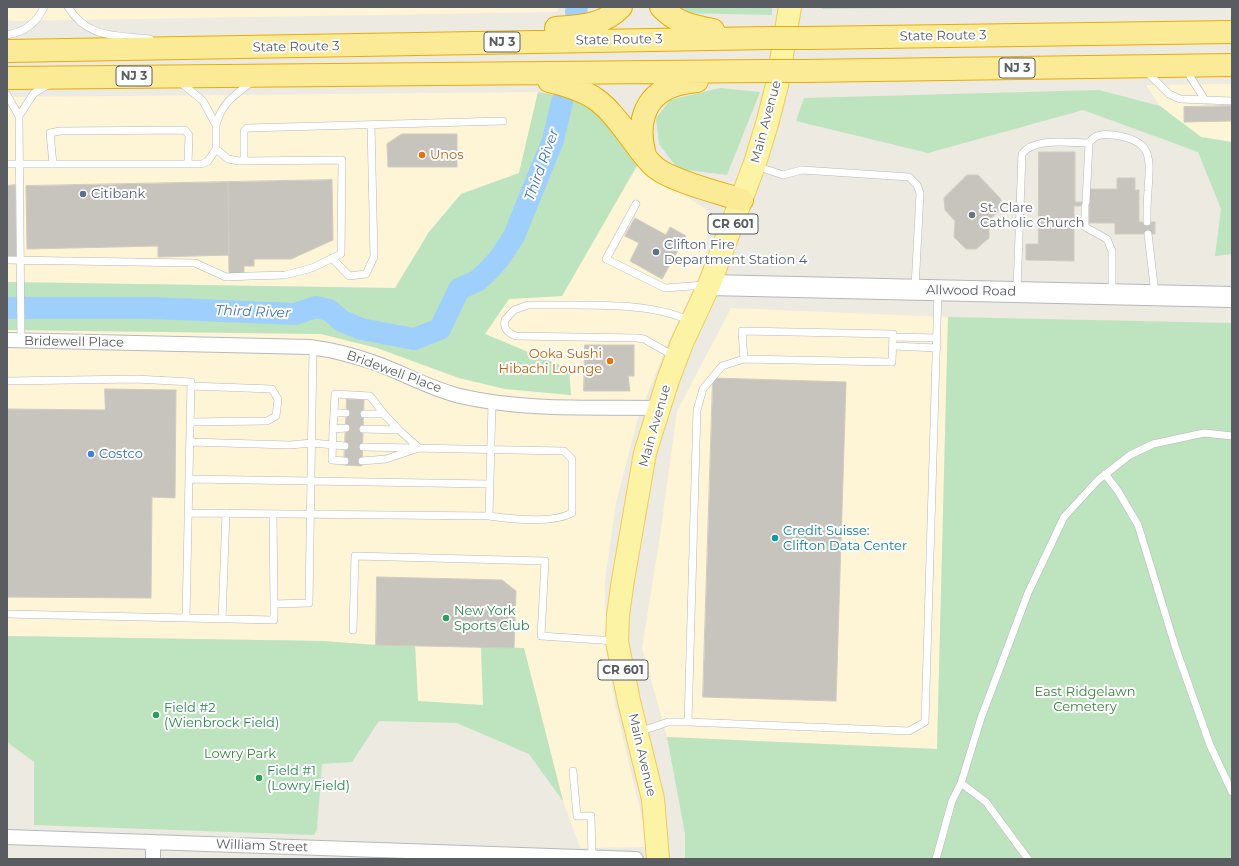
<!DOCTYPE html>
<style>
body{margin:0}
#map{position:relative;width:1239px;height:866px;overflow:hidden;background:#eceae1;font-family:Montserrat,sans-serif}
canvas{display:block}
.frame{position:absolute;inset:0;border:8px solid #595d61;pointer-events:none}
</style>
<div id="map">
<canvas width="1239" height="866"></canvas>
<div class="frame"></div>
</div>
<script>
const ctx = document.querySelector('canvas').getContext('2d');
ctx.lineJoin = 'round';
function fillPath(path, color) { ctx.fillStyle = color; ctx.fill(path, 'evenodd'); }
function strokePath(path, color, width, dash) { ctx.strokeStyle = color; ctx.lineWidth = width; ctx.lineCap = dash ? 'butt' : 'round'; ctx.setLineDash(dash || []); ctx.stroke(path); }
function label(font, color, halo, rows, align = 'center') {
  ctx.font = font + ' Montserrat,sans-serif'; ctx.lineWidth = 4; ctx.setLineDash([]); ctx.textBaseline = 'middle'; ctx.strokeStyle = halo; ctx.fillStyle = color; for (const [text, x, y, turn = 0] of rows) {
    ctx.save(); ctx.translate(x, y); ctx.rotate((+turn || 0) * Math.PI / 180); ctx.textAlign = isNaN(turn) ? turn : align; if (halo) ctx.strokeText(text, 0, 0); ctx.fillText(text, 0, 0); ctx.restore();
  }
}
fillPath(new Path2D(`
 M7 7H559L557 12 15 21 7 20Z
 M1232 84V142L1201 137 1160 106 1146 85Z
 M538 92 519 173 461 194 429 232 395 288 7 282V97Z
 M638 164 710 212 705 264 667 345 638 418 616 502 605 581 606 647 615 704 649 847 580 848 563 801 524 648 481 647 483 705 418 702 415 644 376 645 323 641 7 636V330L321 334 377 348 459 378 505 389 571 395 569 369 485 334 509 299 562 296Z
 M731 308 948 317 937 749 667 737 642 648 660 536 677 411Z`), '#fdf5d5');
fillPath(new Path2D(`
 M676 7H772V15L679 13Z
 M822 7H999L822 9Z
 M720 88 760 92 727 175 678 169 659 144 656 118 670 100Z
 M1099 90 1160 106 1201 137 1232 142V254L1215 256 1221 209 1198 152 1083 110 928 153 796 121 804 98Z
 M538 92 585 101 602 109 638 164 562 296 509 299 485 334 569 369 571 395 505 389 459 378 377 348 321 334 7 330V282L395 288 429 232 461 194 519 173Z
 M948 317 1232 323V859H685V834L667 737 937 749Z
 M7 636 323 641 376 645 415 644 418 701 483 705 481 647 524 648 563 801 529 754 457 723 379 721 352 762 322 764 317 829 314 835 34 825V762L7 742Z`), '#bde4bf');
strokePath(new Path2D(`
 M576 12 577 7
 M7 308H152L295 314 316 307 329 310 342 321 361 329 414 339 440 329 459 289 477 281 486 273 499 259 514 236 553 140 562 102`), '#9fd0fd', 22);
const building = new Path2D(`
 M1232 106V121L1184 122V107Z
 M402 134H457V167H388L387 144Z
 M1039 152H1075V202H1088V189H1117V178H1135V190H1139V222H1155V234H1115V223H1089V206H1074V261L1026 260V244H1038Z
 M967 175H978L1001 199 1000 210 989 220V238L976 249H966L954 237 955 221 945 210 944 198Z
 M332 180 333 240 291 259H254V266H244V274H229L228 182Z
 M228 182 229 255 158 257V246L27 249 26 186Z
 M15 185 17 257H7V186Z
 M635 218 666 235 670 227 686 236 662 279 630 261 639 243 625 236Z
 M585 345H634V376H628L630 391H584Z
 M713 378 846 382 836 701 703 697Z
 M105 389 176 390 175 498 152 497 151 598 7 597V409L105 410Z
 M347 399 364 400 362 466 344 465Z
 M377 577 502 580 516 591 514 648 376 645Z`);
fillPath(building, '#c7c4be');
strokePath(building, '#d1ccbf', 1);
const service = new Path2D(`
 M68 7C88 39 116 35 150 39
 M7 35C24 32 37 23 44 7
 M1186 70 1205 100
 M1146 71 1169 94 1180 99 1232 101
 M179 81 203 101 216 125C222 102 235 95 253 81
 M7 95 19 116 21 341
 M19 116 34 93 48 85
 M244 161V131L247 128 503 121
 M7 164H202L208 161 216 149
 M53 164 50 133 60 131 185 130 189 135 188 164
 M756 166 783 175 802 170 909 177 917 185 920 193 915 288
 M1086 202 1089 143C1095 134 1103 134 1113 135 1154 140 1150 158 1148 191 1147 201 1147 211 1147 222
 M636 204 606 259 665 288 705 285
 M1085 206V227L1107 239 1112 251V294
 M1148 234 1155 294
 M332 258 349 276 366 274 374 257 371 125
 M7 260 195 263 226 277 251 276 285 275 312 268 341 254 342 160 239 161 228 159 216 149V125
 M1017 290 1022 154C1034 137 1070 143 1089 143
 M893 337 937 338
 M893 346 937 348
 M674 356 644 339 637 338 516 336C508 333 503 329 505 320L514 310 528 305C577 306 646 300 690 321
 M7 381 136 379 191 382 186 618 7 614
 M334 413 335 394 370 396 384 414
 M364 414H384L399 430
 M191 422 267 421 276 416 278 399 272 389 191 386
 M333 429 334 413H346
 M190 442 290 445 312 443 345 446
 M363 447 564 451 572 459V513C551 524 513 519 489 516
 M345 461 332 460 333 429 346 428
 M362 461 386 459 419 448 399 430 363 429
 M1105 474 1118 491 1138 525 1176 649 1210 745 1232 792
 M190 479 489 484
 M189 513 489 516 492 403
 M273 514 274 604
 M186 618 274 620V604L309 603 313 347
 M222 619 226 513
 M353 630 355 556 545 561 541 636 615 641
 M688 722 697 410 703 389 722 366 744 359 892 362 893 334 742 331 744 359
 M639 732 668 722H688L909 731 925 722 938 291
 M573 771 577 816H591L592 857
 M961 783 981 718 1028 593 1064 517 1098 480 1130 455 1153 444 1204 433 1232 436
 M936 859 952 801 961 783 986 802 1028 859`);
const minor = new Path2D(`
 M7 340 310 347C333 350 356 356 378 364 405 374 431 389 460 396 523 411 595 407 660 408
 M7 837 636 859
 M153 859V842`);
const secondary = new Path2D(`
 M709 285 1232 297`);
const primary = new Path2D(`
 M658 859 653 799 629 701 617 642 618 615 623 580 645 453 668 380 682 343 709 285 755 163 767 124 777 85 790 7`);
const trunk = new Path2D(`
 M661 7C676 23 692 26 713 30
 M556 28C580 26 603 26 621 7
 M808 38 1232 32
 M7 51 769 38
 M803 71 1232 65
 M7 78 764 71
 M549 81C595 92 603 101 631 138 639 149 646 160 656 168 672 181 720 193 742 200
 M645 155C637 127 642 97 673 86 680 83 689 82 697 81`);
strokePath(service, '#b6b8bd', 8);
strokePath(minor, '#b6b8bd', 16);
strokePath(secondary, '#b4b7bd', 22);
strokePath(primary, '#eecb57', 24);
strokePath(trunk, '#e8ac04', 24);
strokePath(service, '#fff', 7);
strokePath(minor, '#fff', 14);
strokePath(secondary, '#fff', 20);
strokePath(primary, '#fdf3a4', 22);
strokePath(trunk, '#fceb96', 22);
const trunkBridge = new Path2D(`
 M769 38H808
 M764 71H803`);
strokePath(trunkBridge, '#e8ac04', 24, []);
strokePath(trunkBridge, '#fceb96', 22);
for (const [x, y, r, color] of [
 [422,155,4,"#e8710a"],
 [83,194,4,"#5c6f8a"],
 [972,215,4,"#6b7280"],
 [656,252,4,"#5c6f8a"],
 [610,361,4,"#e8710a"],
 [91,454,4,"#3f7fe0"],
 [775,538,4,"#0f9aa8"],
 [446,618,4,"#2e9e5b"],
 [156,715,4,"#2e9e5b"],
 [259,778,4,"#2e9e5b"]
]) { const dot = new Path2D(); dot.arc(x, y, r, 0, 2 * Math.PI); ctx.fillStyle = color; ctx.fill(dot); strokePath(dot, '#fff', 1.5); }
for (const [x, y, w] of [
 [502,42,36],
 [1017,68,36],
 [134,76,36],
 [733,224,50],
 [623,670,50]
]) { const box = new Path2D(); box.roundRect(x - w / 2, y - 10, w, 20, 3); ctx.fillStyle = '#fff'; ctx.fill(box); strokePath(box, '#595d61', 1); }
label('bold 12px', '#595d61', null, [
 ["NJ 3",502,42],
 ["NJ 3",1017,68],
 ["NJ 3",134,76],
 ["CR 601",733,224],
 ["CR 601",623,670]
]);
label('13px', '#595d61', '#fff', [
 ["State Route 3",943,36,-1],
 ["State Route 3",619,40,-1],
 ["State Route 3",296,47,-1],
 ["Main Avenue",766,122,-75],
 ["Allwood Road",971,291,1],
 ["Bridewell Place",74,342,1],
 ["Bridewell Place",394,372,20],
 ["Main Avenue",655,426,-74],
 ["Main Avenue",642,755,77],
 ["William Street",262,846,2]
]);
label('13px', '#c56008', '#fff', [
 ["Unos",430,155],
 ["Ooka Sushi",602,354,"right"],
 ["Hibachi Lounge",602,369,"right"]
], 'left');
label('13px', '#4e5e75', '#fff', [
 ["Citibank",91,194],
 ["Clifton Fire",664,245],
 ["Department Station 4",664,260]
], 'left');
label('13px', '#5b616d', '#fff', [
 ["St. Clare",980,208],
 ["Catholic Church",980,223]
], 'left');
label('13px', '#366cbe', '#fff', [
 ["Costco",99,454]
], 'left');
label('13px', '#0d838f', '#fff', [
 ["Credit Suisse:",783,531],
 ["Clifton Data Center",783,546]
], 'left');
label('13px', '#27864d', '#fff', [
 ["New York",454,611],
 ["Sports Club",454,626],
 ["Field #2",164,708],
 ["(Wienbrock Field)",164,723],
 ["Field #1",267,771],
 ["(Lowry Field)",267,786]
], 'left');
label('13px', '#36843d', '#fff', [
 ["East Ridgelawn",1085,692],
 ["Cemetery",1085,707],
 ["Lowry Park",240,754]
]);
label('italic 14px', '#4075b7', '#fff', [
 ["Third River",542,165,-70],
 ["Third River",253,312,2]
]);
</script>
